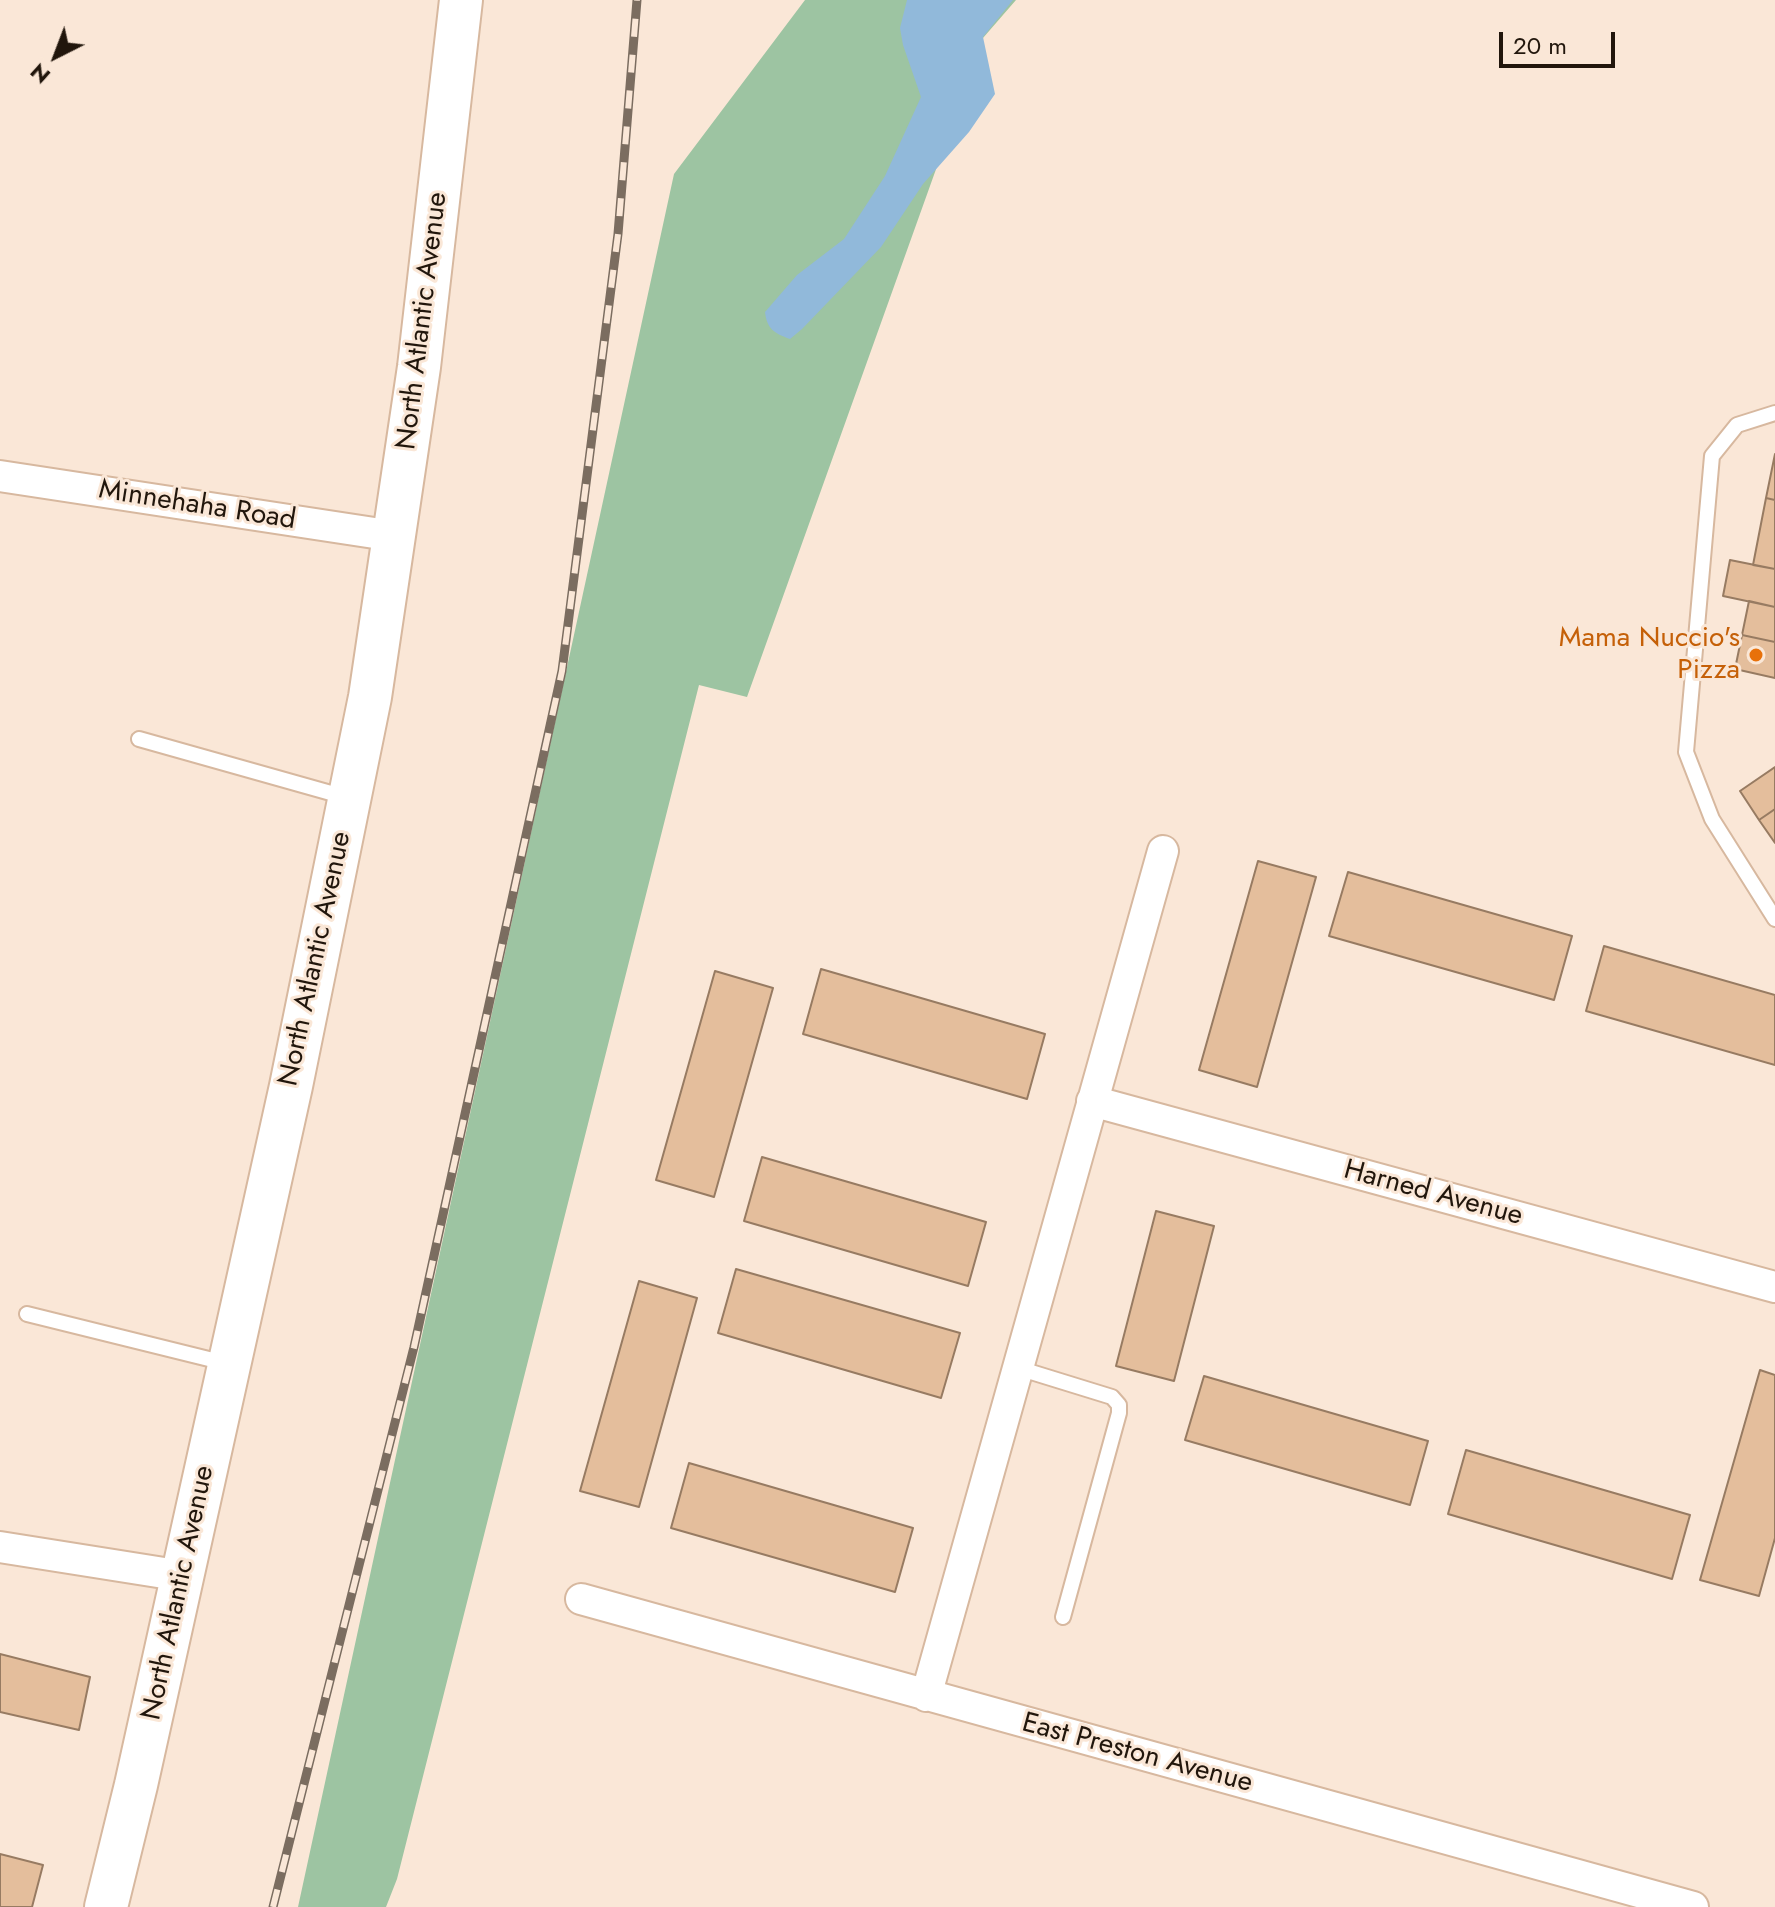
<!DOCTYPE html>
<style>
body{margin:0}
#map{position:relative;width:1775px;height:1907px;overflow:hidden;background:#fae7d7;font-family:Jost,sans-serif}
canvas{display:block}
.north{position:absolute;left:16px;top:16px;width:80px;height:80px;-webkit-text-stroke:6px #fae7d7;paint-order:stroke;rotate:222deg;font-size:22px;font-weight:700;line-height:32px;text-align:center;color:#21160c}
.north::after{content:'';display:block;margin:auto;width:28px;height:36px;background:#21160c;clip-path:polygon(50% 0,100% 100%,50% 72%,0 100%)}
.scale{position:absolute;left:1499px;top:32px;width:116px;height:36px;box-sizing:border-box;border:4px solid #21160c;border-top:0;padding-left:10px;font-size:24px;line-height:28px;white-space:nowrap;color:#21160c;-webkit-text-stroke:6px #fae7d7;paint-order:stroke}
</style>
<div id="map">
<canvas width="1775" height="1907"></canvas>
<div class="north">N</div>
<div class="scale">20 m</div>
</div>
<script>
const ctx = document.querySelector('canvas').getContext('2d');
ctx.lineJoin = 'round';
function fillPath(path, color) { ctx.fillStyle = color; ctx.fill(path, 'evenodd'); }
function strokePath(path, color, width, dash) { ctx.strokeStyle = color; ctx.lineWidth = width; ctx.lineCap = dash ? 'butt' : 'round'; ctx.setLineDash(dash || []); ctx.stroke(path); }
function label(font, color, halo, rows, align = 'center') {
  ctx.font = font + ' Jost,sans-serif'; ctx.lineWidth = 6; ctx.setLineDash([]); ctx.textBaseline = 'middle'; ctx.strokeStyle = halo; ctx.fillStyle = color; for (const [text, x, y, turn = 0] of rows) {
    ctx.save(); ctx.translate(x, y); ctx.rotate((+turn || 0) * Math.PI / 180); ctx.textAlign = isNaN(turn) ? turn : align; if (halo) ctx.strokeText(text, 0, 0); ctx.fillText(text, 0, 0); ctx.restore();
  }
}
fillPath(new Path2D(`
 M805 0H1016L983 38 747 697 699 685 397 1879 386 1907H298L674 174Z`), '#9dc4a2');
fillPath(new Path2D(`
 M907 0H1013L983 37 995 94 969 132 923 184 881 247 802 329 790 339C774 333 767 329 765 312L797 275 844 239 885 176 921 97 903 45 900 28Z`), '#91b9da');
const building = new Path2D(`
 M1775 454V500L1766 498Z
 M1766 498 1775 500V569L1753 565Z
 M1730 560 1775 569V607L1723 596Z
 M1749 601 1775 607V642L1742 635Z
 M1742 635 1775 642V678L1735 669Z
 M1775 767V809L1759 820 1740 791Z
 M1775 809V843L1759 820Z
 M1258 861 1316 877 1257 1087 1199 1070Z
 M1348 872 1572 936 1554 1000 1329 936Z
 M1604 946 1775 995V1065L1586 1011Z
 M821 969 1045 1034 1027 1099 803 1034Z
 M715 971 773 988 714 1197 656 1180Z
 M762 1157 986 1222 968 1286 744 1221Z
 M1156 1211 1214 1226 1174 1381 1116 1366Z
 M736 1269 960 1333 941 1398 718 1333Z
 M639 1281 697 1298 639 1507 580 1491Z
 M1760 1370 1775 1375V1538L1759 1596 1700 1580Z
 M1204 1376 1428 1441 1410 1505 1185 1440Z
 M1466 1450 1690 1515 1672 1579 1448 1514Z
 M689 1463 913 1528 895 1592 671 1528Z
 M0 1654 90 1677 79 1730 0 1712Z
 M0 1854 43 1865 32 1907H0Z`);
fillPath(building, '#e4be9c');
strokePath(building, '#977b62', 2);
const lane = new Path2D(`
 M1775 413 1737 425 1712 456 1686 752 1712 819 1775 919
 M139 739 345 797
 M27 1314 225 1363
 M1018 1368 1112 1397 1119 1405V1413L1063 1617`);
const street = new Path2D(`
 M0 476 394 536
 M1092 1101 1775 1287
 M0 1547 183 1576
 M581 1599 1693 1907
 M926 1696 1163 851`);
const secondary = new Path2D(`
 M106 1907 136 1785 291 1086 370 697 419 367 461 0`);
strokePath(lane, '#d7b89f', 18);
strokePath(street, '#d7b89f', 34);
strokePath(secondary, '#d7b89f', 46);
strokePath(lane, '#fff', 14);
strokePath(street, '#fff', 30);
strokePath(secondary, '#fff', 42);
const rail = new Path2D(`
 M273 1907 414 1347 562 671 618 234 637 0`);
strokePath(rail, '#7b6d60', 9);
strokePath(rail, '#fae7d7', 6, [18]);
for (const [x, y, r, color] of [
 [1756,655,8,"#e8710a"]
]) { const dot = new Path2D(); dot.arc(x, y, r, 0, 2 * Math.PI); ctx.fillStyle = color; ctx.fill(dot); strokePath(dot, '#fae7d7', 3); }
label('28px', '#21160c', '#fae7d7', [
 ["North Atlantic Avenue",423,321,-83],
 ["Minnehaha Road",197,506,9],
 ["North Atlantic Avenue",316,959,-78],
 ["Harned Avenue",1433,1194,15],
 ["North Atlantic Avenue",179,1593,-78],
 ["East Preston Avenue",1137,1754,15]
]);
label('28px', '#c56008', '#fae7d7', [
 ["Mama Nuccio's",1740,639],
 ["Pizza",1740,671]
], 'right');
</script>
